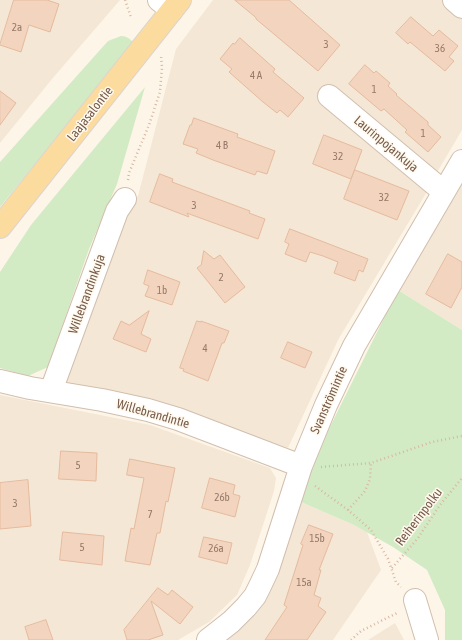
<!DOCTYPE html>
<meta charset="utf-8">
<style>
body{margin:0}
canvas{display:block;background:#fdf5e7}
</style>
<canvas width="462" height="640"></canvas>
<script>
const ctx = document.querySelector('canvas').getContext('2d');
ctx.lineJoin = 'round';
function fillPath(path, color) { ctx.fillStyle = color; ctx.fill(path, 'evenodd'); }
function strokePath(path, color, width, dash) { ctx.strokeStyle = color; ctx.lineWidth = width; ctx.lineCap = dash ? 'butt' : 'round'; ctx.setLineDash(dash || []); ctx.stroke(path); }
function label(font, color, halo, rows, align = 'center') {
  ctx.font = font + ' "Asap Condensed",sans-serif'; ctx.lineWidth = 3; ctx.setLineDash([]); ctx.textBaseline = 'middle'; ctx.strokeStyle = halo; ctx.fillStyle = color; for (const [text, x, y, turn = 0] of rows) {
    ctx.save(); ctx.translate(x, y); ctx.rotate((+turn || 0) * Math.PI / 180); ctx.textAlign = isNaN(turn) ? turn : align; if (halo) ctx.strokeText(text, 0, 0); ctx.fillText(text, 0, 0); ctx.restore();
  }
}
fillPath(new Path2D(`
 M0 0H120L52 79 0 143Z
 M213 0H443L462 17V130L436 174 428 190 338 340 288 448 177 409 66 382 123 216 138 196 176 49Z
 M462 178V330L398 290Z
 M0 395 150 425 270 468 276 478 274 491 250 565 237 595 209 622 178 640H0Z
 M294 499 354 525 367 532 381 570 333 640H224Z
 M395 623 404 640H368Z`), '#f5e7d5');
fillPath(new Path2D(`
 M121 36C127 36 130 39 134 43L0 207V162L108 41Z
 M145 87 117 184 89 249 48 367 28 376 0 368V272L31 225Z
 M398 290 462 330V640H445V610L427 570 393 547 354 525 294 499Z`), '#d3ebc5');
const building = new Path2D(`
 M14 0H47L59 4 50 32 29 25 21 52 0 45Z
 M235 0H289L340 45 318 71 256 19V18Z
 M411 17 433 36 439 30 458 46 449 57 454 61 445 71 410 42 408 44 396 33Z
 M240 38 275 69 273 72 304 98 288 117 280 110 277 113 263 102 229 72 232 69 220 59 233 43 234 44Z
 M365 65 374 73 376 71 390 83 388 86 397 94 396 95 428 122V125L441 137 428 152 405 132 407 130 384 109 381 111 349 84Z
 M0 91 16 103 0 125Z
 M194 118 238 134 237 137 275 151 267 174 257 171 255 175 213 160 196 153 198 149 183 144 190 125H191Z
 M324 135 362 150 351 179 313 164Z
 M355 170 409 191 397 220 344 199Z
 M160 174 173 179 172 182 250 211 249 213 265 219 258 239 192 215 187 213 189 217 150 202Z
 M290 229 368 259 363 272 359 270 355 281 334 273 338 262 323 256 310 252 306 262 285 254 289 244 285 242Z
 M204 251 214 259 220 255 245 287 225 303 197 268 201 265Z
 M448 254 462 262V287L451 308 426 294Z
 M148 270 180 282 172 305 145 296 149 286 144 284Z
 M149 311 141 334 151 339 146 352 113 339 121 321 129 325Z
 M197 321 201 322V321L229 331 224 343H222L208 381 183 371 184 369 180 368Z
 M288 342 312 352 305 368 281 358Z
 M61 451 97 453 96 481 59 479Z
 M130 459 175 468 168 502 166 501 160 533H157L150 565 125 561 131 528 134 529 144 478 127 475Z
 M210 478 235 485 233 494 240 496 235 517 202 508Z
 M28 480 31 526 0 529V483Z
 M309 525 333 534 319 570H321L314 595 321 598 318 606 326 612 307 640H265L287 607 284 605 303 545 301 544Z
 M63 532 104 536 102 565 60 560Z
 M204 537 232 543 227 564 199 557Z
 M158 588 168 595 172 590 193 607 180 624 151 601 163 635 148 640H127L124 630Z
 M46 620 53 640H29L25 627Z`);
fillPath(building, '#f3d4be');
strokePath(building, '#e5bb9e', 1);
const minor = new Path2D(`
 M159 0 172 10
 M454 0 462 7
 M329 96 444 192
 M0 381 30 388 102 400 148 410 178 419 301 466
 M51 391 117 211 125 199
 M415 600 427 640
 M208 640 231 622 246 607 255 596 260 586 268 569 301 466 326 405 354 346 462 161`);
const major = new Path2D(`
 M0 227 180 0`);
strokePath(minor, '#d1bfaf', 24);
strokePath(major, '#dcd4d0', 24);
strokePath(new Path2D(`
 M125 0 131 17
 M128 180 129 173 149 125 160 92 162 68 161 55
 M321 467 371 463 432 442 462 436
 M315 486 348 510 371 530 388 559 396 582 401 587
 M348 510 365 491 370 479 371 463
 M392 568 418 538 440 505 462 478
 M351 640 361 631 399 612`), '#d8b7a1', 2.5, [1, 3]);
strokePath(minor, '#fff', 22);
strokePath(major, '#fcdb9f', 22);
label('11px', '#967968', null, [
 ["2a",17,28],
 ["3",326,45],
 ["36",440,49],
 ["4 A",256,76],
 ["1",374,90],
 ["1",423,134],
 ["4 B",222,146],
 ["32",338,157],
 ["32",384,198],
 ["3",194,206],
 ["2",221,278],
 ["1b",162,291],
 ["4",205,349],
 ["5",78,466],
 ["26b",222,498],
 ["3",15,504],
 ["7",150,515],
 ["15b",317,539],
 ["5",82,548],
 ["26a",216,549],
 ["15a",304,583]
]);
label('13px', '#775b4b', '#fff9ee', [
 ["Laajasalontie",90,114,-52],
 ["Laurinpojankuja",386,144,40],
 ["Willebrandinkuja",87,294,-70],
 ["Svanströmintie",329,400,-66],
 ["Willebrandintie",153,414,16],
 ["Reiherinpolku",419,517,-53]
]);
</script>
